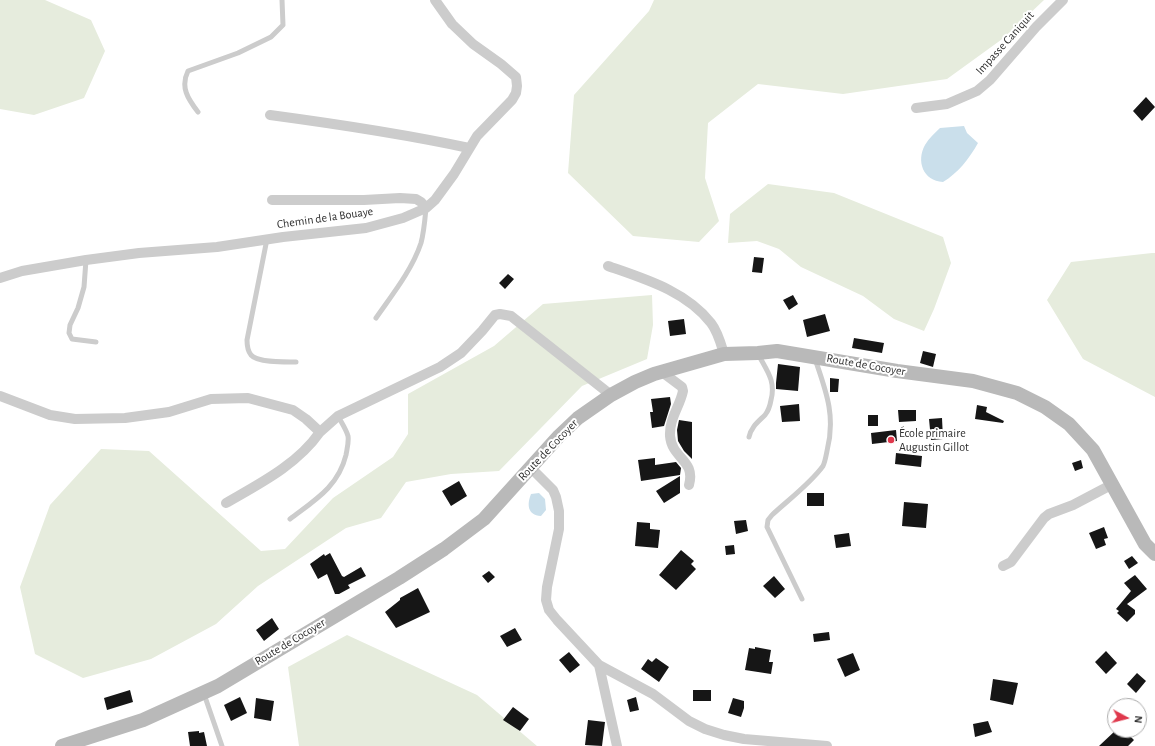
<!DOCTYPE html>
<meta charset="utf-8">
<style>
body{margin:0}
#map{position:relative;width:1155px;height:746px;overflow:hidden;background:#fff;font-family:"Alegreya Sans",sans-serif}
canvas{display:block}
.north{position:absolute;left:1107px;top:698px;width:40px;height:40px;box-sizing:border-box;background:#fff;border:1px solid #acacac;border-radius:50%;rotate:97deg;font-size:11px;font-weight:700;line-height:16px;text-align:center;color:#2f2f2f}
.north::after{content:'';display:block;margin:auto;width:14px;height:18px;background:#df384c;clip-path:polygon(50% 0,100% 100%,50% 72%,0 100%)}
</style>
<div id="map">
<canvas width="1155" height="746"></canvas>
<div class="north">N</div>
</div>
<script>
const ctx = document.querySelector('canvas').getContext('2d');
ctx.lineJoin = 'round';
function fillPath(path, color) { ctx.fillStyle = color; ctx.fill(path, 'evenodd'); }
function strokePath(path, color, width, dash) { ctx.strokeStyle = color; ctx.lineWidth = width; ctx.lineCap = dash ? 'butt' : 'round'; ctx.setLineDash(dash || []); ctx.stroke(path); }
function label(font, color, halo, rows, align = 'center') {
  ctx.font = font + ' "Alegreya Sans",sans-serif'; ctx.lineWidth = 4; ctx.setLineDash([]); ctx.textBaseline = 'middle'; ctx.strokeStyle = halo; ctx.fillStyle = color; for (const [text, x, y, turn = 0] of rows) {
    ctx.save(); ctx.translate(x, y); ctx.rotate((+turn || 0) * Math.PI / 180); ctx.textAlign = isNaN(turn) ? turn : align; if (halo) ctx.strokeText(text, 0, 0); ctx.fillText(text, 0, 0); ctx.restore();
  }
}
fillPath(new Path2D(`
 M0 0H45L91 20 105 51 84 98 34 115 0 109Z
 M654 0H1044L1005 37 947 79 843 94 758 84 708 123 705 178 719 221 699 242 633 236 568 173 574 95 649 11Z
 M768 184 834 193 943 237 951 263 934 309 924 331 894 319 863 296 801 267 779 249 757 241 728 243 730 214Z
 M1152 253H1155V397L1083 359 1047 300 1071 262Z
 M652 295 653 325 647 359 582 386 499 471 451 474 406 482 381 518 346 528 258 586 216 624 151 659 83 678 35 654 20 587 50 505 101 449 149 451 261 551 285 549 333 498 393 457 408 434V394L494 346 543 304Z
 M347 635 477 695 537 746H299L288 667Z`), '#e6ecdd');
fillPath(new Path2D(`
 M964 126 967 133 978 143C969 159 958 173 943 182 923 181 916 161 925 145 929 138 935 133 940 128Z
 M539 493 545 499 546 510 541 516C527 515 527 504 531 494Z`), '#cadfeb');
fillPath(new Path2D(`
 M1146 97 1155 107 1142 121 1133 111Z
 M754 257 764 258 762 273 752 272Z
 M508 274 514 279 505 289 499 283Z
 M793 295 798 304 789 310 783 300Z
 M825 314 830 331 807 337 803 320Z
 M684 319 686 334 670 336 668 321Z
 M854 338 884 343 882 353 852 348Z
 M923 351 936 354 933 367 920 363Z
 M778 364 800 367 798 391 776 389V383Z
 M830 378 839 379 838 392H830Z
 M670 397 671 404 664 426 652 428 650 412H653L651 399Z
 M799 404 800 421 782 422 780 406Z
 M977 405 987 407 986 412 1004 421 1003 423 975 419Z
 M898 410H916V421L899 422Z
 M868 415H878V426H868Z
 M942 418 943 439 931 440 929 419Z
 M679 420 692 422V459L684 451 678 441 677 430Z
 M896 430 897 441 872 444 871 433Z
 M896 453 922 456 921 467 895 464Z
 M655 458V465L676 462 681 468 680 475 641 481 638 460Z
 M1081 460 1083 468 1075 471 1072 463Z
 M680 476V493L664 503 656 491Z
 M459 481 467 496 451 506 442 491Z
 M807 493H824V506H807Z
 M904 502 928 504 926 528 902 526Z
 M746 520 748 531 736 534 734 521Z
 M637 522 650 523V529L660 530 658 548 635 546Z
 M1104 527 1108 538 1104 539 1106 545 1096 549 1089 533Z
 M849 533 851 546 836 548 834 535Z
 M734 545 735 554 726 555 725 546Z
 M681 550 694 561 691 564 696 569 676 590 659 575Z
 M330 553 342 576 344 577 361 567 366 576 348 585 350 588 339 594H335L327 574 318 579 310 564 324 554 325 556Z
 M1132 556 1138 563 1129 569 1124 561Z
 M489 571 495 577 488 583 482 576Z
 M1135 575 1147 589 1127 604 1135 610V614L1127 622 1117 613 1119 611 1116 609 1131 591 1124 583Z
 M774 576 785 589 775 598 763 586Z
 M418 588 430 612 396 628 385 612 400 600V598Z
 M272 618 279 629 264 641 256 630Z
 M515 628 522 640 507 647 500 636Z
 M829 632 830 640 814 642 813 634Z
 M755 647 771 650 769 662H773L771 674 745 670 749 648 755 649Z
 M1106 651 1117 663 1106 674 1095 662Z
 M569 652 580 665 570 673 559 660Z
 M853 653 860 670 845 677 837 659Z
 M656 658 669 667 659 682 641 669 648 659 652 662Z
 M1137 673 1146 681 1136 693 1127 684Z
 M993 679 1018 683 1013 705 990 700Z
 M130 690 133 702 107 710 104 698Z
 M693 690H711V701H693Z
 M240 697 247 713 231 721 224 705Z
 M636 697 639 710 630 712 627 700Z
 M256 698 274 701 271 721 254 718Z
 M733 698 744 701V708L741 717 728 713Z
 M513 707 529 719 520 731 503 720Z
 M588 720 605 722 602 746 585 745Z
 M988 721 992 732 975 737 973 724Z
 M1116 730H1124L1134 740 1128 746H1099Z
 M199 731V733L204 732 207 746H190L188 732Z`), '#161616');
strokePath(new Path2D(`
 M198 112C188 99 180 87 188 71L238 53 271 37 283 25 282 0
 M267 239 247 340C247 345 247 350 251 355 258 363 286 362 296 362
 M86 260 84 287 78 308 70 325 69 333 72 339 96 342
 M376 318C392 295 412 270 421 243 424 232 425 219 426 208
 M749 437C751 427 758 422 765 415 769 410 770 406 771 400 776 381 767 371 758 354
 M290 519C315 500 338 487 346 455 347 449 349 442 348 436 346 429 341 422 338 416
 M802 599 767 527 768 520 772 515C788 500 810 484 823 466 825 462 826 456 827 451 836 416 826 391 815 359
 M204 694 222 746`), '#ccc', 5);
strokePath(new Path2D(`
 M916 108 947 104 977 91 990 80 1036 27 1063 0
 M270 115C337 124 404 134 469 148
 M272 200H364L400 198 416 199 421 202 426 208
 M608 266C645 279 686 291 711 323 718 332 721 344 724 354
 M0 278 22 271 86 260 139 253 217 247 283 237 366 228 403 218 426 208 435 200 454 174 477 136 512 100 516 93 517 86 516 77 501 64 473 44 452 24 435 0
 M662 372 682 387 683 391C680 406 669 419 670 436 672 459 696 460 689 485
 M0 396 50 415 75 419 125 418 169 412 211 399 248 398 293 410 306 419 320 432 338 416 440 367 461 353 482 331 495 315 500 314 511 316 611 395
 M530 467 553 490 556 497 559 511V529L547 587 546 600 549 610 557 620 599 665 653 694 689 721 705 729 724 735 744 739 827 746
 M226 503C259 484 297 465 320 432
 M1003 566 1011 562 1044 518 1049 514 1073 505 1111 485
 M599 665 617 746`), '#ccc', 10);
strokePath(new Path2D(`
 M62 746 143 720 218 686 399 578 444 549 484 519 559 436 578 418 611 395 635 382 654 374 724 354 758 353 777 351 897 371 973 381 1017 393 1045 407 1069 424 1093 450 1145 544 1155 554`), '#b9b9b9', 14);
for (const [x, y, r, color] of [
 [891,440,4,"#df384c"]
]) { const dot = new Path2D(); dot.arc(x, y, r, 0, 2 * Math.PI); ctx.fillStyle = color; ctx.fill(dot); strokePath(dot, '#fff', 1.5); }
label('12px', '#2f2f2f', '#fff', [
 ["Impasse Caniquit",1005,43,-48],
 ["Chemin de la Bouaye",325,218,-8],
 ["Route de Cocoyer",866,365,10],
 ["Route de Cocoyer",548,450,-46],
 ["Route de Cocoyer",290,642,-31]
]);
label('12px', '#2f2f2f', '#fff', [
 ["École primaire",899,433],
 ["Augustin Gillot",899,447]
], 'left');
</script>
